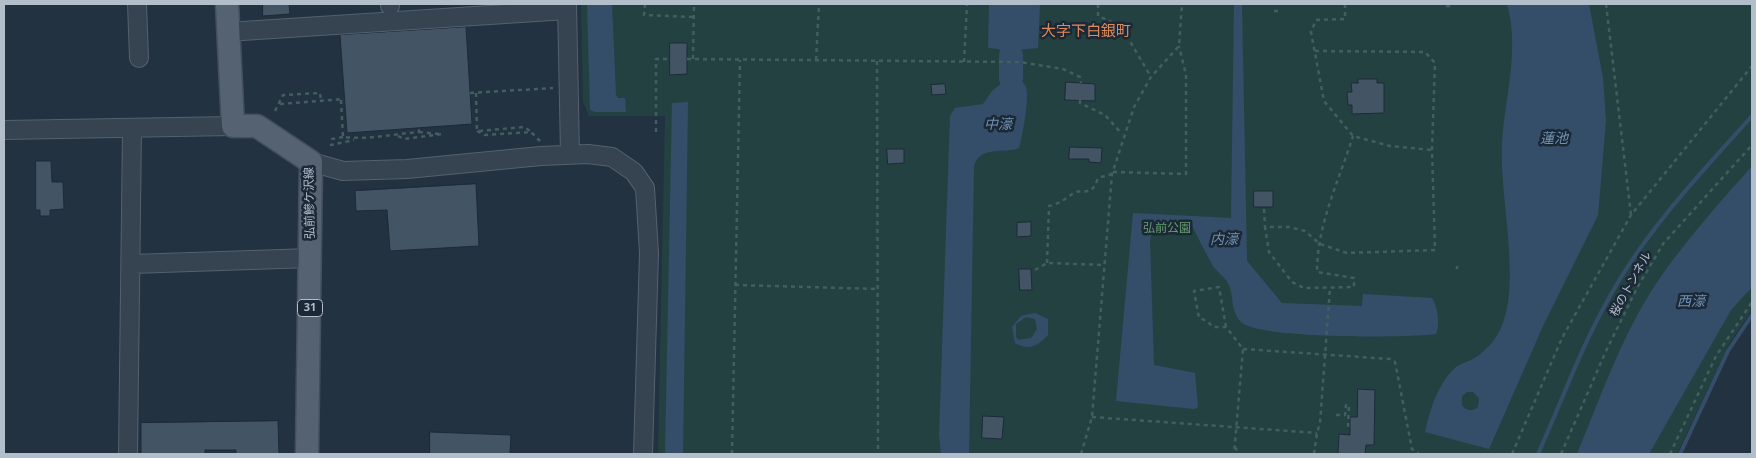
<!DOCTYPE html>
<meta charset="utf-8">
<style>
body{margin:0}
#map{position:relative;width:1756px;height:458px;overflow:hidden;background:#223241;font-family:"Open Sans",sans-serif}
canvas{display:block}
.frame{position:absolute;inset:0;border:5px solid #b3becb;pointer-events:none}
</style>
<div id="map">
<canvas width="1756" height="458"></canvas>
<div class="frame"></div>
</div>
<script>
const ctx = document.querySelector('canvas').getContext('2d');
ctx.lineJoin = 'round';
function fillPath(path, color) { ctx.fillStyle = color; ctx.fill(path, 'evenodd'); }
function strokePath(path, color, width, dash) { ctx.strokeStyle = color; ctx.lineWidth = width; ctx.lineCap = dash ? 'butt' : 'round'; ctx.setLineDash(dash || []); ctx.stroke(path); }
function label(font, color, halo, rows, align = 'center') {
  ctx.font = font + ' "Open Sans","Noto Sans JP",sans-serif'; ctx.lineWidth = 5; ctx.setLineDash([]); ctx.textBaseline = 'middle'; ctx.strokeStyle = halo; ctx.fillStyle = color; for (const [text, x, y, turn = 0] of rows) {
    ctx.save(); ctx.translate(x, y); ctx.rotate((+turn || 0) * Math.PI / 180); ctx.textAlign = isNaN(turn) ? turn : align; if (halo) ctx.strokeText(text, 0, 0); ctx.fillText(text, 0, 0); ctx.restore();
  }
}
fillPath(new Path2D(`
 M581 4H1752V310L1729 344 1677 454H658L665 116H589L583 101Z`), '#244142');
fillPath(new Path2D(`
 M587 4H612L616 95 618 98H625L626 112H595L590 110Z
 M989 4H1040L1038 48 1015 50 1014 56H1003L999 49 988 48Z
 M1234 4H1242L1247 261 1282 303 1362 306 1363 294 1432 298C1438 307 1440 324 1436 334 1407 338 1258 339 1241 322 1229 308 1235 297 1228 283 1225 277 1217 272 1213 266 1205 252 1198 237 1190 222L1180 221 1157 226 1151 235 1150 241 1154 365 1195 373 1198 407 1194 409 1116 401 1133 213 1231 218Z
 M1507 4H1589L1603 78 1606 121 1598 215 1543 326 1489 449 1425 432C1430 410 1438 383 1456 367 1461 363 1468 362 1473 359 1485 352 1495 341 1501 328 1522 284 1499 195 1502 143 1505 97 1520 49 1507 4ZM1467 392H1473L1479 398 1478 407C1472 412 1466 411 1462 405V396Z
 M1007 79C1014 78 1021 79 1025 85 1031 93 1022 138 1019 148 1003 154 980 145 974 166L969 454H941L939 435 950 116 955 108 983 104 992 91Z
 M688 102 683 454H665L672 103Z
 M1752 166V287L1731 310 1649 454H1577C1602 394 1624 329 1662 275 1689 237 1721 201 1752 166Z
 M1035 313 1048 319V335C1037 346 1030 351 1015 343L1012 327 1021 316ZM1026 317 1035 319 1037 329 1031 338 1018 340 1016 337V324Z`), '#344e6a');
strokePath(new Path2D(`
 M1538 454C1561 403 1581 347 1609 298 1646 230 1701 173 1752 116
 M1680 454 1728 351 1752 315`), '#344e6a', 4);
strokePath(new Path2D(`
 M1011 56V78`), '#344e6a', 24);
const building = new Path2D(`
 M263 4H289L290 14 263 16Z
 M466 27 472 124 347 133 340 35Z
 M670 43H687V74L670 75Z
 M1358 79H1377V83H1384V113L1352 114V105H1348L1347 92H1352L1351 83H1358Z
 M1066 82 1095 84V101L1065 100Z
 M945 84 946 94 932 95 931 85Z
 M1070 147 1102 148 1101 163 1089 162V159H1069Z
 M887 149H904V163L888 164Z
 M36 161H51L52 182H63L64 209 50 210V216H40V210H36Z
 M476 184 479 246 390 251 387 210 356 211 355 191Z
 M1254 191H1273V207H1254Z
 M1031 222V236L1017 237V223Z
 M1019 269H1031L1032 290H1020Z
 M1358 389 1375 390 1374 445H1366L1365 454H1338L1339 434 1350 435V417H1357Z
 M983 416 1004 417 1002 439 982 438Z
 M278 421 279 454H236V450H205V454H141V423Z
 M430 432 511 435 510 454H430Z`);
fillPath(building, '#435465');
strokePath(building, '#1d2a38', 1);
const minor = new Path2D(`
 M137 4 139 58
 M567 4 570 154
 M390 6V4
 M227 32 567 10
 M4 130 233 126
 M311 162 343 171 407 169 541 156 588 154 612 157 634 172 645 188 649 253 643 454
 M132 264 311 258
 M128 454 132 128`);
const major = new Path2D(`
 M227 4 233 126H257L311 162 307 454`);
strokePath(minor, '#54616e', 20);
strokePath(major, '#434f5d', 25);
strokePath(new Path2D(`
 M645 4 644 15 694 17
 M1098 4V16L1121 26 1151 77
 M1345 4V19L1316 20 1311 32 1324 101 1353 136 1390 146 1432 150
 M1606 4 1631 215
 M1446 6H1450
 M1274 11H1281
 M1315 51 1425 52 1435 63 1432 150 1435 250 1347 253 1320 244 1305 231 1289 227H1265L1269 252 1292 282 1304 288 1354 287V278L1317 272C1317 224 1339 181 1353 136
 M687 59 1020 62 1063 69 1080 77 1081 83
 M693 59 694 4
 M816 60 819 4
 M877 61 878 454
 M964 62 967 4
 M470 93 553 88
 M476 93 477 131
 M341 100 343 137C369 140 394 134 419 132V128
 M1080 100V103L1105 115 1122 134
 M280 104 344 99
 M275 111 283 95 320 93 321 101
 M477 131 485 135 531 132 540 141
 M479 131 524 127 530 131
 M419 132 440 134
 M656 132V59H670
 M398 136 404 139 442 134
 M343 137 332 139 331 145 354 140
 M1113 172 1186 174V75L1179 46
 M1264 209 1265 227
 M1047 263 1049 206C1063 202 1063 200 1074 193 1085 187 1091 199 1098 178L1112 174
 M1457 266V269
 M1035 270 1047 263 1104 265
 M735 285 878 289
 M1226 327 1219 287 1194 291 1199 318 1207 321 1213 327H1226L1243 349 1234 454
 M1243 349 1390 359 1395 362 1412 449 1419 454
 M1336 415H1345L1346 405H1349L1348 427
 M1092 417 1317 433
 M1235 447 1239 454
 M732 454 740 60
 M1081 454 1092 417 1112 174 1134 107 1151 77 1179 46 1182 4
 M1314 454 1317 433 1320 423 1330 288
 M1512 454 1562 338 1631 215 1752 66
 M1561 454 1606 351 1637 288 1663 244 1752 145
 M1670 454 1716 356 1752 302`), '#425e5f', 2.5, [4, 4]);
strokePath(minor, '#364351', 18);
strokePath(major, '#546271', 22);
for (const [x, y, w] of [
 [310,308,25]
]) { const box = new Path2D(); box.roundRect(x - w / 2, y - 8.5, w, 17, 4); ctx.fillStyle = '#1b2836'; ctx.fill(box); strokePath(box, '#b3becb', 1); }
label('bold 11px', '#b3becb', null, [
 ["31",310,308]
]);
label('12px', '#b3becb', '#1b2836', [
 ["弘前鰺ケ沢線",310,203,-91],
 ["桜のトンネル",1631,284,-61]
]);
label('12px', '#679f70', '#1b2836', [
 ["弘前公園",1167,229]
]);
label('italic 14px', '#7091b2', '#1b2836', [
 ["中濠",998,125],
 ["蓮池",1554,139],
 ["内濠",1224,240],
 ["西濠",1691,302]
]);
label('15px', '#e08a59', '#1b2836', [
 ["大字下白銀町",1086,32]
]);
</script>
